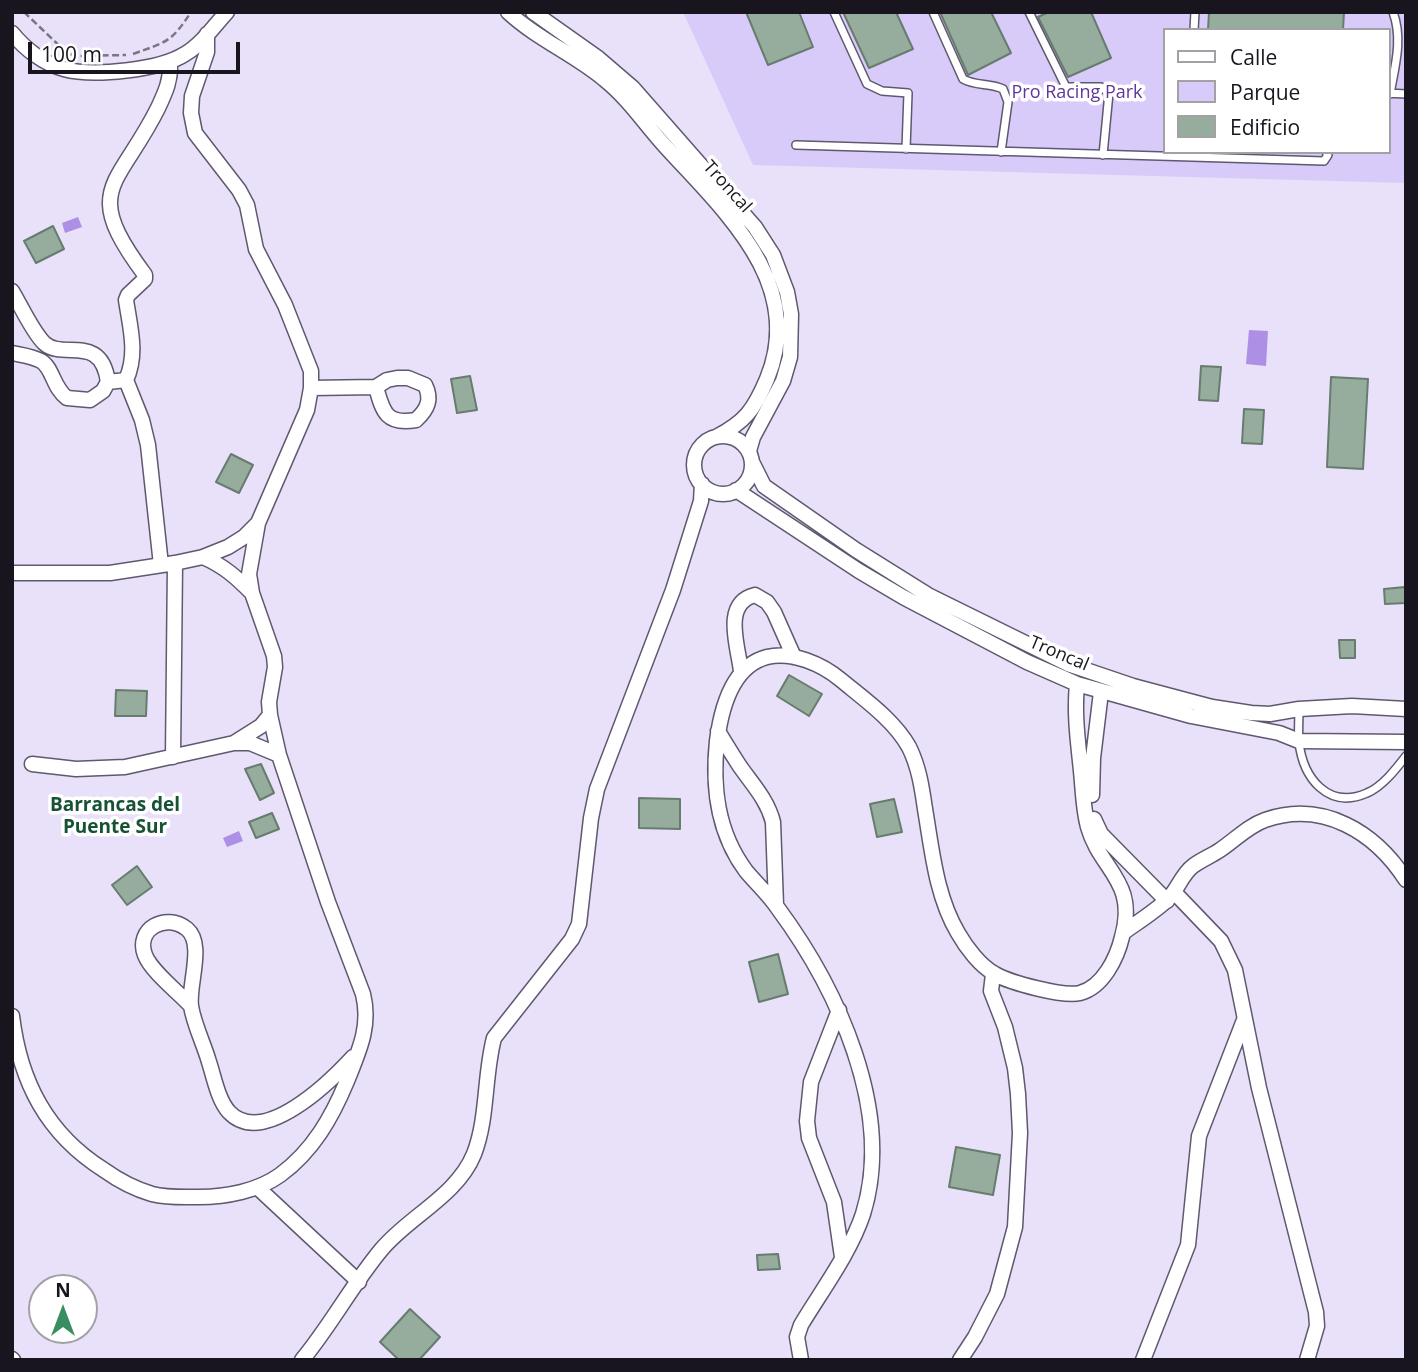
<!DOCTYPE html>
<style>
body{margin:0}
#map{position:relative;width:1418px;height:1372px;overflow:hidden;background:#e9e1fa;font-family:"Open Sans",sans-serif}
canvas{display:block}
.frame{position:absolute;inset:0;border:14px solid #18151e;pointer-events:none}
.legend{position:absolute;left:1163px;top:28px;width:228px;height:126px;box-sizing:border-box;background:#fff;border:2px solid #a3a1a5;margin:0;padding:9px 12px;list-style:none;font-size:21px;color:#18151e}
.legend li{display:flex;align-items:center;gap:14px;height:35px}
.legend b{width:35px;border:2px solid #a3a1a5}
.north{position:absolute;left:28px;top:1274px;width:70px;height:70px;box-sizing:border-box;background:#fff;border:2px solid #a3a1a5;border-radius:50%;rotate:0deg;font-size:19px;font-weight:700;line-height:28px;text-align:center;color:#18151e}
.north::after{content:'';display:block;margin:auto;width:24px;height:32px;background:#398d60;clip-path:polygon(50% 0,100% 100%,50% 72%,0 100%)}
.scale{position:absolute;left:28px;top:42px;width:212px;height:32px;box-sizing:border-box;border:4px solid #18151e;border-top:0;padding-left:9px;font-size:21px;line-height:24px;white-space:nowrap;color:#18151e;-webkit-text-stroke:5px #fff;paint-order:stroke}
</style>
<div id="map">
<canvas width="1418" height="1372"></canvas>
<div class="frame"></div>
<ul class="legend">
<li><b style="height:9px;background:#fff"></b>Calle</li>
<li><b style="height:19px;background:#d9cbf9"></b>Parque</li>
<li><b style="height:19px;background:#96ad9e"></b>Edificio</li>
</ul>
<div class="north">N</div>
<div class="scale">100 m</div>
</div>
<script>
const ctx = document.querySelector('canvas').getContext('2d');
ctx.lineJoin = 'round';
function fillPath(path, color) { ctx.fillStyle = color; ctx.fill(path, 'evenodd'); }
function strokePath(path, color, width, dash) { ctx.strokeStyle = color; ctx.lineWidth = width; ctx.lineCap = dash ? 'butt' : 'round'; ctx.setLineDash(dash || []); ctx.stroke(path); }
function label(font, color, halo, rows, align = 'center') {
  ctx.font = font + ' "Open Sans",sans-serif'; ctx.lineWidth = 7; ctx.setLineDash([]); ctx.textBaseline = 'middle'; ctx.strokeStyle = halo; ctx.fillStyle = color; for (const [text, x, y, turn = 0] of rows) {
    ctx.save(); ctx.translate(x, y); ctx.rotate((+turn || 0) * Math.PI / 180); ctx.textAlign = isNaN(turn) ? turn : align; if (halo) ctx.strokeText(text, 0, 0); ctx.fillText(text, 0, 0); ctx.restore();
  }
}
fillPath(new Path2D(`
 M683 12H1406V183L753 165ZM1164 30H1388V152H1164Z`), '#d9cbf9');
fillPath(new Path2D(`
 M78 217 82 227 65 233 62 223Z
 M1249 330 1268 331 1266 366 1246 364Z
 M239 831 243 841 227 847 223 838Z`), '#ad90e6');
const building = new Path2D(`
 M746 12H799L813 47 768 65Z
 M843 12H896L913 49 869 68Z
 M940 12H991L1011 53 968 75Z
 M1049 12H1091L1111 58 1068 77 1038 17Z
 M1209 12H1344L1343 30H1208Z
 M53 226 64 249 36 263 24 241Z
 M1201 366 1221 367 1218 401 1199 400Z
 M470 376 477 410 457 413 451 379Z
 M1331 377 1368 379 1363 469 1327 467Z
 M1244 409 1264 410 1262 444 1242 443Z
 M231 454 253 465 239 493 216 482Z
 M1405 587 1406 603 1385 604 1384 589Z
 M1339 640H1355V658H1340Z
 M789 675 822 694 809 716 777 696Z
 M116 690 147 691 146 716H115Z
 M261 764 274 793 260 800 245 769Z
 M639 798 680 799V829L639 828Z
 M894 799 902 832 877 837 870 804Z
 M272 813 279 829 256 838 249 822Z
 M137 866 152 887 127 905 112 885Z
 M778 954 788 994 759 1002 749 962Z
 M956 1147 1000 1155 993 1195 949 1187Z
 M778 1254 780 1269 758 1270 757 1255Z
 M410 1309 440 1337 419 1360H399L380 1342Z`);
fillPath(building, '#96ad9e');
strokePath(building, '#667c6e', 2);
const service = new Path2D(`
 M834 12 867 84 882 91 908 93 906 149
 M933 12 963 79C975 86 990 83 1003 89L1008 102 1001 152
 M1029 12 1066 87H1101L1109 93 1103 155
 M1194 30 1195 12
 M1388 93 1406 94
 M1390 94C1395 66 1403 39 1393 12
 M796 145 1324 161 1328 155 1326 152
 M1299 709C1299 720 1298 731 1299 742 1303 778 1328 810 1367 793 1382 787 1396 769 1406 756`);
const minor = new Path2D(`
 M508 12C537 39 574 54 604 79 628 98 645 124 665 146 723 210 807 283 767 379 754 410 745 422 716 437
 M533 12 598 58 633 88 755 227 773 255 787 292 791 314 790 357 783 381 753 437 749 451
 M12 33C25 49 44 64 64 69 93 77 160 70 185 54 202 44 214 26 227 12
 M12 291C21 306 32 331 44 343 63 361 101 332 108 382L103 391 90 400 67 398C53 388 53 368 41 361 32 356 21 355 12 353
 M126 380 142 420 148 445 161 565
 M108 382 126 380C138 354 130 327 126 300L128 295 145 279V275C80 188 118 188 158 108 166 91 171 80 170 62
 M311 388 376 387 387 380 397 378H408L425 385C432 399 428 409 416 420 387 425 383 413 376 387
 M694 465a29 29 0 1 1 58 0a29 29 0 1 1-58 0Z
 M752 462 764 486 856 550 928 595 1068 664 1133 686 1212 707 1251 713 1270 714 1299 709 1352 706 1406 709
 M736 490 859 571 903 597 1027 662 1077 684 1191 716 1279 733 1299 741 1406 742
 M203 557C224 566 236 577 252 593
 M12 573H110L175 563 203 557 228 547 244 537 257 524
 M741 671C738 646 722 603 755 595L767 602 774 612 794 657
 M718 731C725 743 732 754 739 765 752 784 767 799 773 822L776 905
 M234 743H250L279 755
 M173 757 175 563
 M32 764 76 769 125 767 234 743 261 726 270 715
 M1092 795 1093 758 1101 692
 M1094 819 1101 834 1167 901
 M1174 892 1221 941 1235 970 1259 1088 1316 1312 1317 1326 1307 1360
 M1124 932C1138 922 1154 912 1167 900 1178 890 1181 875 1193 866 1201 860 1211 856 1220 850 1235 840 1248 826 1265 820 1323 800 1375 832 1406 880
 M191 1006C178 992 151 971 145 955 135 929 166 912 187 929 205 944 188 985 191 1006 194 1025 204 1044 209 1062 214 1077 218 1100 229 1112 263 1148 330 1082 353 1057
 M839 1010 811 1082 807 1121 809 1138 834 1202 842 1257
 M12 1016C20 1082 47 1134 104 1170 118 1180 135 1189 152 1194 167 1198 184 1197 199 1197 226 1197 258 1191 280 1175 313 1151 332 1117 347 1081 359 1051 371 1026 363 994L328 902 279 755 270 715 269 702 275 667 274 656 252 593 249 574 258 523 307 410 311 388V371L285 305 256 249 247 205 239 190 195 133 191 113 192 96 207 52V34
 M257 1187 359 1282
 M12 1359 13 1360
 M302 1360C331 1325 352 1285 381 1250 408 1217 457 1196 474 1154 488 1118 484 1076 494 1038L572 939 579 924 591 818 597 789 673 590 701 501 702 484
 M801 1360 797 1337 801 1325C822 1290 850 1253 863 1214 895 1111 837 988 777 907 768 894 756 883 746 871 717 832 712 787 717 741 721 710 732 666 767 657 792 651 822 664 841 680 864 699 894 720 909 747 919 767 922 788 925 809 932 850 936 896 958 933 966 947 980 966 995 974 1011 983 1063 997 1080 993 1103 987 1117 958 1122 937 1138 881 1100 870 1088 827 1083 809 1083 790 1081 771 1078 741 1074 715 1077 684
 M960 1360 975 1337 997 1294 1015 1227 1020 1133 1018 1094 1015 1068 1005 1027 991 991 993 974
 M1143 1360 1188 1245 1199 1136 1244 1020`);
strokePath(service, '#5f586e', 10);
strokePath(minor, '#5f586e', 17);
strokePath(new Path2D(`
 M24 12 67 53 76 56 126 55
 M133 54C166 42 171 43 191 12`), '#7b7586', 2.5, [7, 3.5]);
strokePath(service, '#fff', 7);
strokePath(minor, '#fff', 14);
label('18px', '#5f359a', '#fff', [
 ["Pro Racing Park",1077,93]
]);
label('18px', '#18151e', '#fff', [
 ["Troncal",727,187,48],
 ["Troncal",1059,654,23]
]);
label('bold 19px', '#165233', '#fff', [
 ["Barrancas del",115,806],
 ["Puente Sur",115,828]
]);
</script>
